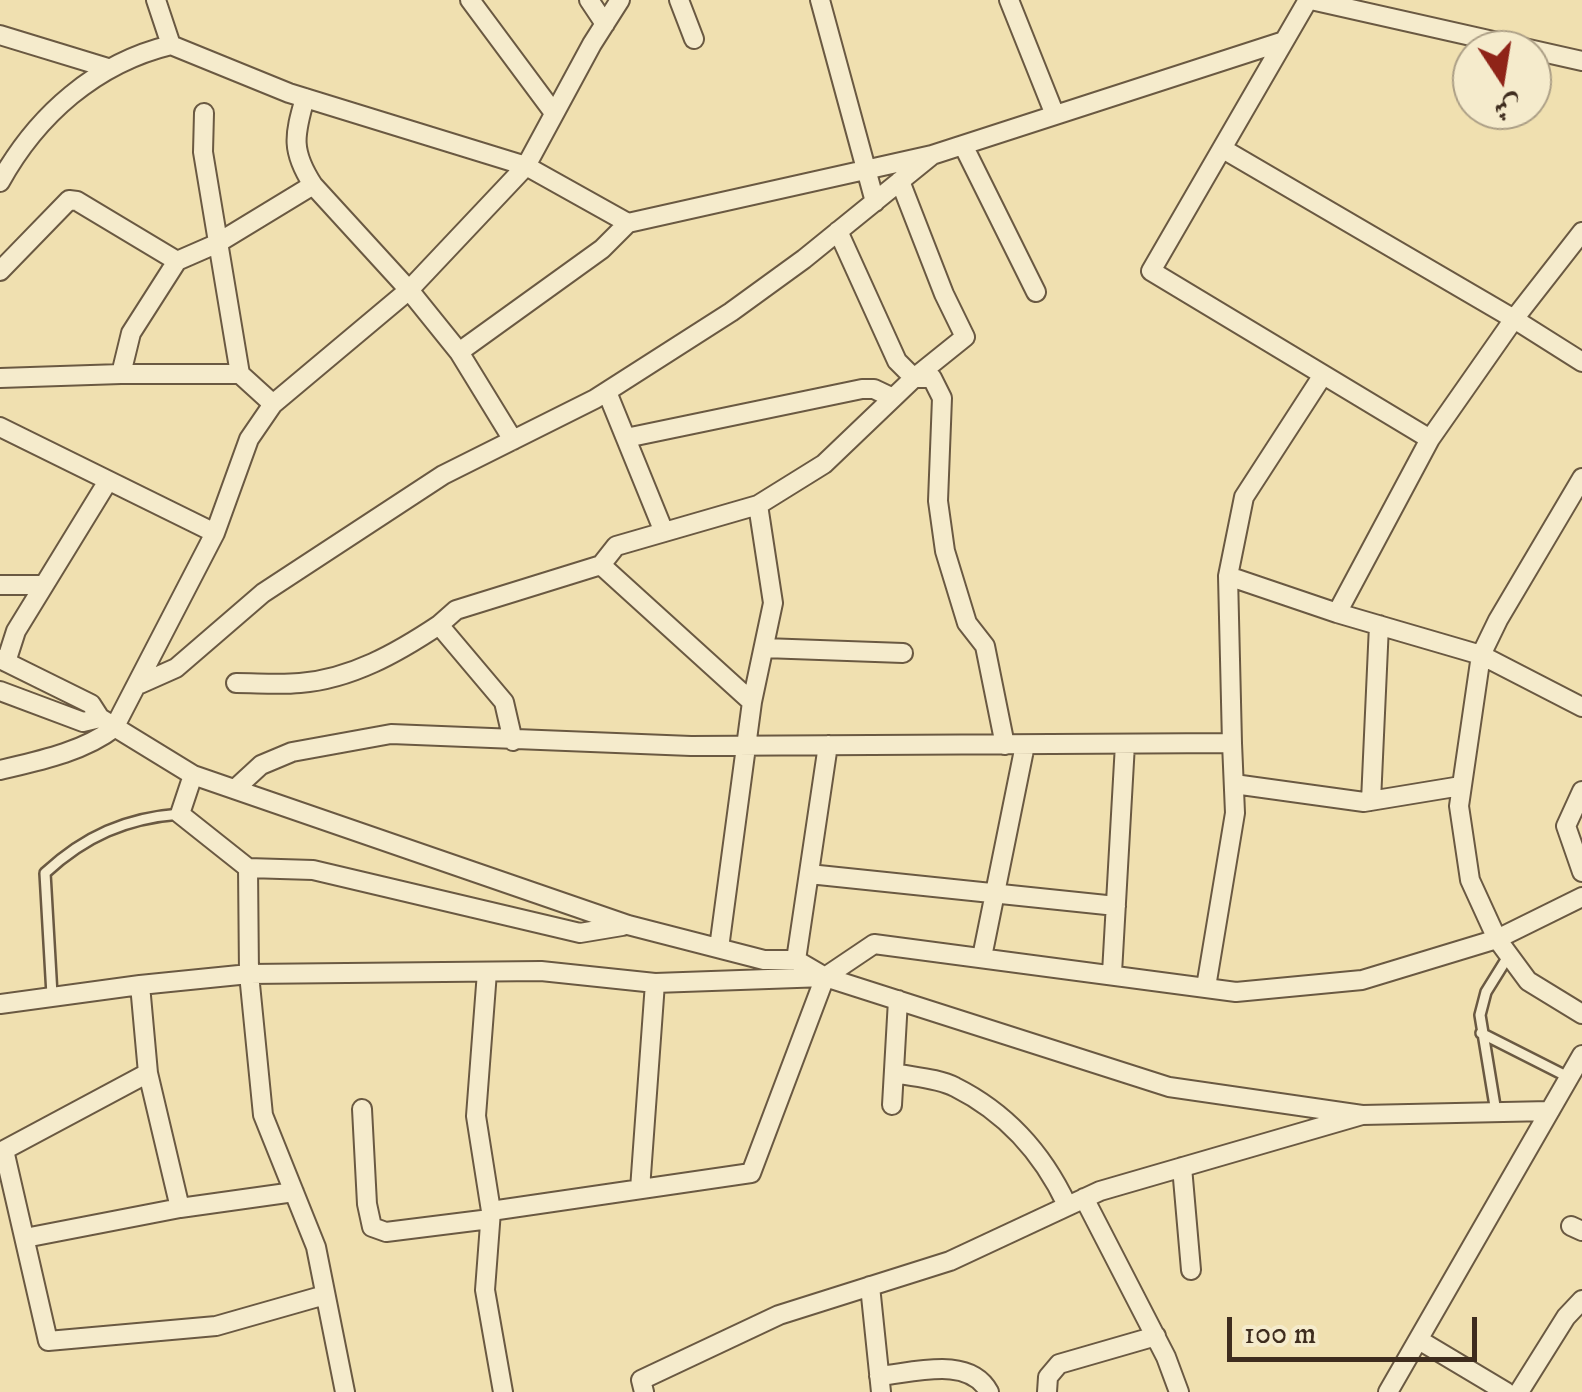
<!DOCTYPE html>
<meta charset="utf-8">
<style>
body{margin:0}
#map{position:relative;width:1582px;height:1392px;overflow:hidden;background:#f0e0b0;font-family:"IM FELL DW Pica",Amiri,serif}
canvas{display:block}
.north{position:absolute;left:1452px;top:30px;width:100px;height:100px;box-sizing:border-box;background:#f5ebcc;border:2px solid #ac9f86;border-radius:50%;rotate:168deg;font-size:28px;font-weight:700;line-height:40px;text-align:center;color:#3e2c1e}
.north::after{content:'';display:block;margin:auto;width:35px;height:45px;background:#8f2418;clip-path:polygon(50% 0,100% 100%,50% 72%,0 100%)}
.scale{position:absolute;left:1227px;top:1317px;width:250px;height:45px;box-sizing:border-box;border:5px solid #3e2c1e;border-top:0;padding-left:12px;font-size:30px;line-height:35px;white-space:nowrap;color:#3e2c1e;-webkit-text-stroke:8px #f5ebcc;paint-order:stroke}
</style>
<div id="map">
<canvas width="1582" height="1392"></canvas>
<div class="north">ش</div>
<div class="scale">100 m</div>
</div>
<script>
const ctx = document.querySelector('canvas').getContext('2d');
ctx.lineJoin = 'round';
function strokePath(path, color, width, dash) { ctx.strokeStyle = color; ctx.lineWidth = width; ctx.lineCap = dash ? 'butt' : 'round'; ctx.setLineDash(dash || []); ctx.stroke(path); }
const service = new Path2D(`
 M52 995 45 873C85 836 126 818 180 814
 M1481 1033 1568 1077
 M1496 1112 1480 1015 1486 992 1509 955`);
const minor = new Path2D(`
 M156 0 171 45 289 93 526 166 628 223 932 155 1281 42
 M470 0 554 113
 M589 0 605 24
 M679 0 694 39
 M820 0 875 202
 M1009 0 1055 115
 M1308 0 1151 271 1430 439
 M1311 0 1582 61
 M0 35 108 68
 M305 98C294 136 291 151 313 185
 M204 113 203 152 240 374
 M963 145 1036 292
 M1223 149 1514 319 1430 439 1337 613
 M0 182C37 115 96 63 171 45
 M838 231 897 361 914 378 965 337 944 294 900 181
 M1582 232 1514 319 1582 362
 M0 271 69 200 77 201 177 261
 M459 352 602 249 628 223
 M121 374H240L273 404
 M0 378 121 374 131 333 177 261 216 244 313 185 409 290 459 352 513 440
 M607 392 664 532
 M0 427 215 533
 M626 438 862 389H874L893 398
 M1582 478 1498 620 1481 655 1459 806 1470 880 1497 939 1582 897
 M601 565 616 546 758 505
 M1228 576 1337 613 1481 655 1582 707
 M0 585H44
 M439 625 456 610 601 565 752 702 719 948
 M764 648 903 653
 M0 659 91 704 100 718 193 775 628 925 764 960H796L825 977 1169 1087 1362 1115
 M6 662 16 631 108 481
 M236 683C257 683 279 685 300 683 351 679 397 653 439 625L504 702 513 741
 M140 684 176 668 263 593 443 475 595 399 731 312 804 259 931 156
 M0 691 83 722 100 718
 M752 702 773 603 758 505 824 464 914 378H932L942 398 938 501 945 551 967 623 985 646 1005 745
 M1232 743 1228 576 1244 497 1323 375
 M0 770C38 761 83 752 114 728L215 533 249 439 273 404 409 290 526 166 592 44 620 0
 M193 775 180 814 248 868 313 870 580 933 622 926
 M1234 784 1364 802 1461 786
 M236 788 261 765 292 752 391 734 691 746 1232 743 1235 813 1206 987
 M1582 791 1566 826 1582 872
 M1371 801 1379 625
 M248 868 249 974 263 1115 316 1247 345 1392
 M809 874 1116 906
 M982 957 1025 745
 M796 960 828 745
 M487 972 476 1116 491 1211
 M1112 973 1125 744
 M0 1004 140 985
 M148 1073 4 1150 48 1341 216 1326 325 1295
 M894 1073C913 1077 938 1078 955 1087 1007 1113 1043 1154 1067 1205
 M892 1105 898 1000
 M362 1109 367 1204 372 1227 386 1232 490 1219
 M1182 1167 1191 1270
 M640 1189 655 983
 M294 1192 180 1208 148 1073 140 985 249 974 541 971 655 983 825 977 874 944 1236 992 1362 980 1497 939 1528 981 1582 1014
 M1084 1198 1166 1357 1179 1392
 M1571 1226 1582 1231
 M25 1238 180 1208
 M870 1286 881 1392
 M1419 1340 1506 1392
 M879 1376C913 1373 969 1355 989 1392
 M503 1392 485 1290 491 1211 751 1173 825 977
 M644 1392 641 1380 779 1315 950 1261 1100 1191 1362 1115 1550 1111
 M1047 1392 1048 1377 1059 1364 1156 1336
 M1388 1392 1582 1055
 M1519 1392 1566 1317 1582 1300`);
strokePath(service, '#6a5942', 14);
strokePath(minor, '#6a5942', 22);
strokePath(service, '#f5ebcc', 9);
strokePath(minor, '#f5ebcc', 18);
</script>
